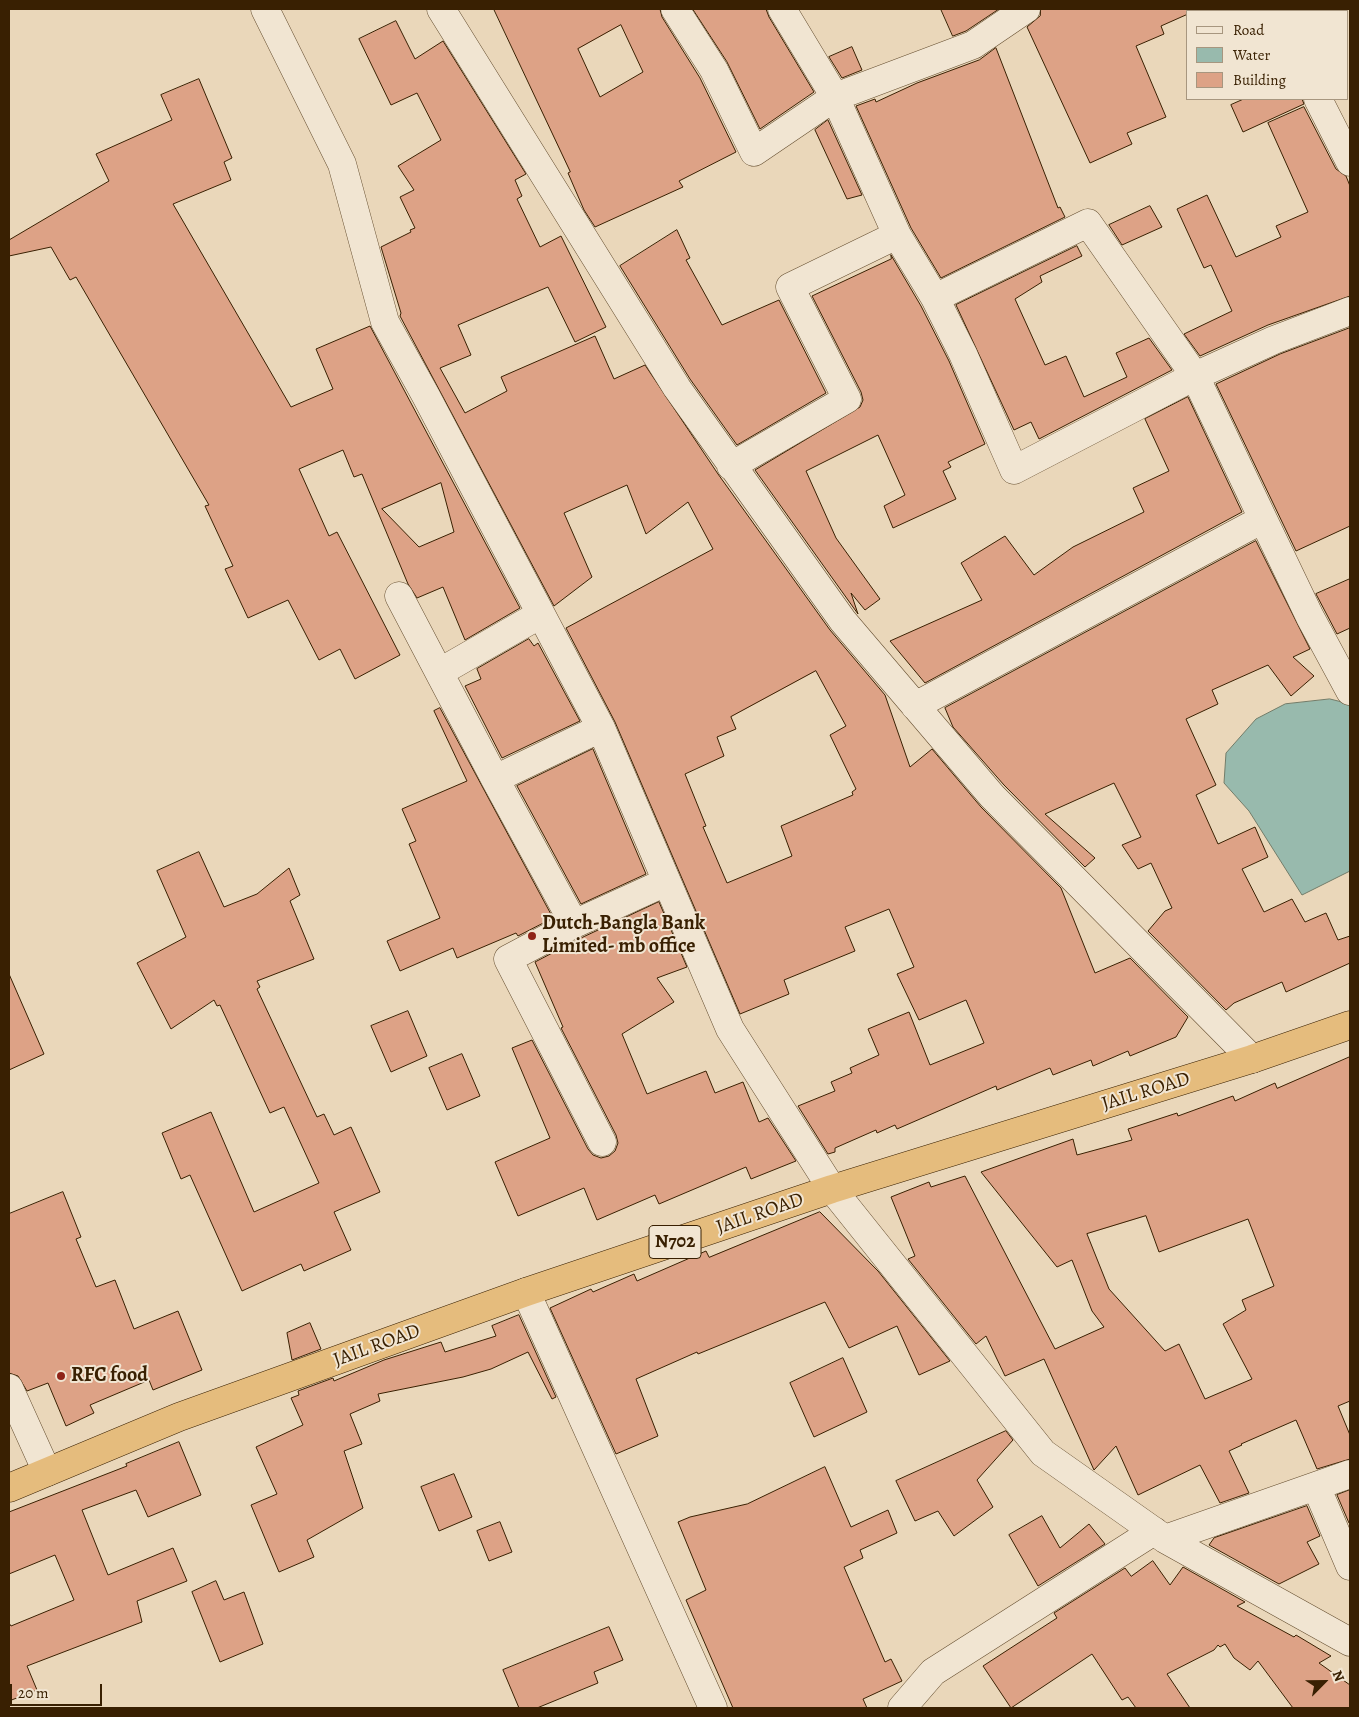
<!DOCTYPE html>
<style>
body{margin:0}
#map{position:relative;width:1359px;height:1717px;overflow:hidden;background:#ead7ba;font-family:Alegreya,serif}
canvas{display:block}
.frame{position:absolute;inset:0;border:10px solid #392002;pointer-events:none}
.legend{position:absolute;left:1186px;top:10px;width:162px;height:90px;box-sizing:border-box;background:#f1e5d2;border:1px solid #a7967f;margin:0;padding:6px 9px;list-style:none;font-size:15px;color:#392002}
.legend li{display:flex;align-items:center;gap:10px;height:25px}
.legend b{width:25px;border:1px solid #a7967f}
.north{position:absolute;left:1299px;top:1657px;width:50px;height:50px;-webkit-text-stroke:4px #f1e5d2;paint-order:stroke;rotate:67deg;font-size:14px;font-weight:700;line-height:20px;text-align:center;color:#392002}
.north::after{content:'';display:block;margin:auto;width:18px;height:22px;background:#392002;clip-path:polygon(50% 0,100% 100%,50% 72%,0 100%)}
.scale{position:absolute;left:10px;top:1684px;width:92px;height:22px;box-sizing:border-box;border:2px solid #392002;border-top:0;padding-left:6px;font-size:15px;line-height:18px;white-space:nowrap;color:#392002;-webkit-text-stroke:4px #f1e5d2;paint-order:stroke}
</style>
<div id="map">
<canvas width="1359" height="1717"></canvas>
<div class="frame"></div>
<ul class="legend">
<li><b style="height:6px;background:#f1e5d2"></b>Road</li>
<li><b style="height:14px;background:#98baad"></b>Water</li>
<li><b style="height:14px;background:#dda286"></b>Building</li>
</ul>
<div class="north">N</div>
<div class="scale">20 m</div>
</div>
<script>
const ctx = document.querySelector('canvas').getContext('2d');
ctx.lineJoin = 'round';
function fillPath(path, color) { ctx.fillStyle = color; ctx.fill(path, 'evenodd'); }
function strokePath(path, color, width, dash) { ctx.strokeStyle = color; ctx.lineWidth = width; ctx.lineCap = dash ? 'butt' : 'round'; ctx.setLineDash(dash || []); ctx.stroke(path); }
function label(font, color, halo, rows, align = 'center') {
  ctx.font = font + ' Alegreya,serif'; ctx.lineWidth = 4; ctx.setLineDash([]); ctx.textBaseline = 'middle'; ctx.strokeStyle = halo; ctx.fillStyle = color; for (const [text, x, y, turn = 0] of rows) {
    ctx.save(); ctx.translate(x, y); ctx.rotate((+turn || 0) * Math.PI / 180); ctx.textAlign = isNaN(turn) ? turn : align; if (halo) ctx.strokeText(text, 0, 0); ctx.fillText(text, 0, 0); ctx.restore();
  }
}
const water = new Path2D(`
 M1330 699 1350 704V871L1302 895 1249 811 1224 783 1226 753 1256 719 1285 704Z`);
fillPath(water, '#98baad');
strokePath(water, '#727c69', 1);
const building = new Path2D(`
 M494 9H660L662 17 700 78 736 152 679 181 683 187 595 227 584 210 568 173 570 172ZM621 25 643 72 600 97 578 49Z
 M693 9H766L769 17 814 92 760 129 727 62Z
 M941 9H999L966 31 953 36Z
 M1041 9H1198L1188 11V14L1161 26 1164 34 1136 46 1166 117 1127 133 1132 144 1090 163 1027 27 1040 16Z
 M396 21 415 59 443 41 526 174 515 180 522 196 517 199 540 247 561 236 606 327 575 342 548 287 458 325 471 355 440 368 465 413 507 391 501 377 595 336 614 379 645 365 718 474 830 630 885 695 910 767 932 749 981 807 1061 888 1095 973 1130 958 1188 1017 1176 1037 1130 1056 1128 1051 1093 1066 1091 1060 1053 1075 1050 1068 997 1090 996 1086 897 1129 895 1125 877 1133 876 1130 835 1148V1152L828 1154 798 1106 835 1091 831 1082 852 1073 850 1068 879 1055 868 1029 909 1012 930 1065 984 1043 966 1000 919 1020 897 974 914 967 889 909 845 927 855 951 784 980 789 994 740 1014 615 722 566 628 713 549 688 502 646 534 627 485 564 513 592 577 554 606 400 316 401 313 381 247 411 232 410 230 415 228 400 197 414 190 398 166 441 140 417 93 391 105 359 39ZM816 671 846 726 830 735 856 789 852 792 853 795 781 826 792 856 727 883 703 827 706 826 685 774 724 756 717 737 736 729 731 717Z
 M852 47 862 70 842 78 829 57Z
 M996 48 1058 208 1060 207 1065 217 941 278 911 228 856 106 875 99 876 102 917 83 979 60Z
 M199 79 232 158 224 162 231 180 173 204 291 407 333 389 316 349 370 326 520 608 465 640 443 587 417 598 408 584 362 474 354 477 343 450 299 469 329 536 337 532 400 655 355 679 340 649 319 660 288 600 248 618 225 569 233 566 205 506 209 505 76 277 70 280 51 247 9 256V240L109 181 96 154 172 120 161 95ZM441 483 454 532 419 547 382 509Z
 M1244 99H1302L1304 104 1243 132 1231 105Z
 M1304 107 1336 169 1346 176 1350 186V296L1268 325 1200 356 1184 334 1232 311 1211 265 1204 268 1177 209 1207 195 1236 257 1281 237 1276 226 1308 212 1268 123Z
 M828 120 862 195 847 199 815 130Z
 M1150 206 1162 227 1122 245 1109 225Z
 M677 230 690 258 686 260 722 325 779 300 826 393 737 445 690 379 620 266Z
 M1077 246 1082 256 1040 276 1042 282 1015 299 1045 365 1066 356 1084 397 1127 377 1116 353 1149 338 1172 370 1039 439 1031 422 1014 430 956 305Z
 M891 255 921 306 949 361 985 444 948 462 951 467 943 471 956 499 893 528 884 506 905 495 878 435 806 471 836 538 880 599 865 610 851 593 858 614 755 470 860 407 863 400 861 392 812 296 891 259Z
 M1350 328V526L1296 551 1216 384 1280 354Z
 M1188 397 1242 512 925 683 890 641 982 600 961 563 1005 536 1034 575 1073 547 1144 512 1133 488 1169 471 1145 419Z
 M1256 541 1310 649 1293 657 1314 676 1291 696 1268 665 1212 690 1218 704 1186 719 1216 785 1196 795 1218 844 1255 827 1268 857 1242 869 1264 912 1292 899 1305 922 1326 913 1338 940 1350 936V963L1286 992 1282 982 1234 1003 1226 1010 1148 931 1165 911 1172 908 1151 863 1138 869 1122 845 1141 837 1114 783 1045 814 1095 858 1085 867 1004 785 953 727 945 708Z
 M1350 579V628L1337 634 1316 594Z
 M529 639 534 646 538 643 580 721 502 758 465 686 481 679 477 669Z
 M440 708 553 918 518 936 516 933 457 958 453 948 400 971 387 941 440 918 409 844 416 841 402 809 467 781 434 711Z
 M593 749 646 874 581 904 517 786Z
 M199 852 224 907 257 894 289 868 300 895 290 901 314 959 257 981 260 987 257 989 317 1117 324 1114 334 1135 351 1127 380 1192 334 1212 351 1250 304 1271 301 1264 242 1291 190 1175 181 1179 162 1133 211 1112 254 1212 319 1183 284 1107 270 1113 220 1005 217 1006 214 1000 171 1029 137 963 186 937 157 871Z
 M659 902 687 967 657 978 674 1002 622 1034 647 1094 706 1071 715 1093 743 1082 759 1122 768 1118 796 1161 751 1179 746 1167 659 1204 655 1195 597 1220 584 1188 518 1216 495 1162 550 1138 512 1048 532 1040 588 1149 593 1155 601 1158 609 1156 615 1151 618 1143 616 1135 561 1028 563 1027 535 962 581 938Z
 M9 974 44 1054 9 1070Z
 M408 1011 427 1056 391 1072 371 1026Z
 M462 1054 480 1096 447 1110 429 1068Z
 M1350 1057V1401L1338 1406 1350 1435V1459L1317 1469 1296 1420 1241 1444 1242 1445 1229 1451 1249 1493 1220 1503 1200 1465 1138 1495 1116 1446 1094 1470 1044 1359 1005 1376 986 1336 976 1344 908 1259 915 1256 891 1197 929 1182 931 1187 965 1176 1055 1349 1104 1327 1092 1311 1072 1260 1057 1267 981 1172 1073 1139 1077 1155 1132 1140 1128 1129 1177 1113 1178 1116 1233 1096 1235 1101 1275 1083 1277 1088ZM1146 1216 1159 1252 1248 1219 1274 1286 1242 1300 1246 1310 1223 1324 1252 1379 1205 1399 1179 1344 1165 1351 1109 1289 1087 1234Z
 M63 1192 81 1237 76 1239 96 1287 115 1280 134 1329 178 1311 202 1370 153 1390 149 1380 90 1405 94 1413 66 1426 48 1383 27 1391 18 1376 9 1373V1214Z
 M820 1212 878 1271 950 1361 919 1375 897 1326 849 1348 825 1302 698 1354 697 1352 636 1379 658 1436 616 1454 550 1308 591 1289 593 1292 634 1274 637 1281 706 1251 709 1257Z
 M519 1315 556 1397 552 1399 528 1352 491 1369 463 1377 378 1394 380 1401 350 1414 362 1444 344 1451 363 1508 307 1540 314 1557 279 1572 251 1505 277 1494 256 1447 303 1425 291 1398 299 1395 298 1391 333 1378 334 1381 384 1360 441 1342 445 1352 496 1336 492 1326Z
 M310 1323 321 1349 292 1360 287 1333Z
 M843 1358 867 1412 814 1437 790 1383Z
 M1006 1431 1013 1440 977 1480 993 1507 954 1536 938 1511 915 1521 896 1481Z
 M179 1442 201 1495 148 1517 136 1490 82 1510 108 1575 173 1548 187 1581 137 1601 142 1622 27 1666 37 1690 9 1701V1623L11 1626 74 1600 55 1555 9 1574V1512L127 1466 126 1464Z
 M825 1467 851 1527 888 1510 897 1533 860 1550 863 1558 844 1567 885 1662 891 1659 902 1681 863 1699 867 1708H733L686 1600 706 1590 678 1522 690 1517 747 1504Z
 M454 1474 472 1517 439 1531 421 1487Z
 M1350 1490V1523H1349L1337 1495Z
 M1307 1506 1320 1536 1307 1542 1319 1564 1279 1584 1209 1545 1214 1538Z
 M1042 1516 1060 1548 1089 1524 1105 1544 1038 1586 1009 1535Z
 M500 1522 512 1552 489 1561 477 1531Z
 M1153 1561 1170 1585 1183 1567 1245 1602 1237 1606 1294 1637 1296 1635 1331 1656 1319 1663 1350 1685V1708H1293L1258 1661 1250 1670 1234 1658 1225 1644 1220 1647 1218 1645 1214 1650 1167 1674 1190 1708H1136L1128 1697 1122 1700 1092 1654 1011 1708 983 1666 1057 1618 1054 1613 1125 1568 1131 1576Z
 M216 1581 224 1600 244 1592 263 1644 220 1662 192 1592Z
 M609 1627 623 1660 594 1672 598 1683 537 1708H519L503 1670Z`);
fillPath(building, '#dda286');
strokePath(building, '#392002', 1);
const street = new Path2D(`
 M265 9 342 164 385 322 426 396 601 728 730 1029 832 1189 1043 1453 1165 1539 1350 1642
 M441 9 677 388 843 621 992 796 1252 1059
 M675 9 714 70 754 152 835 97 897 235 790 287 847 399 731 466
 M782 9 835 97 973 45 1026 9
 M1273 9 1275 11
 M1318 99 1350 162
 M897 235 935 298
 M1263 519 1310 617 1350 691
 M399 596 495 779 574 924
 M440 672 541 614
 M915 706 1263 519 1195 376 1088 223 935 298 963 354 1014 470 1195 376 1274 340 1350 311
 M495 779 601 728
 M602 1142 508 959 574 924 666 882
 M526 1292 713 1708
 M9 1388 47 1472
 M1316 1486 1350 1566
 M1165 1539 1350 1474
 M902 1708 933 1672 1154 1531`);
const highway = new Path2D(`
 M9 1488 179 1417 526 1292 832 1189 1252 1059 1350 1025`);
strokePath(street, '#654e30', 29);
strokePath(highway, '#392002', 29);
strokePath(street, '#f1e5d2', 28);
strokePath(highway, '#e5bc7d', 28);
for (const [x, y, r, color] of [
 [532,936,5,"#8f2418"],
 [61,1376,5,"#8f2418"]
]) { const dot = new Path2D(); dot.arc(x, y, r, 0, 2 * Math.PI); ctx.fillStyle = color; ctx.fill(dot); strokePath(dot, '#f1e5d2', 2); }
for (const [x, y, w] of [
 [675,1242,52]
]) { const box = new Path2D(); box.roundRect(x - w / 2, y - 16.5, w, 33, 4); ctx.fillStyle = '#f1e5d2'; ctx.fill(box); strokePath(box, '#392002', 1); }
label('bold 19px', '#392002', null, [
 ["N702",675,1242]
]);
label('bold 20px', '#392002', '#f1e5d2', [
 ["Dutch-Bangla Bank",542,924],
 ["Limited- mb office",542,947],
 ["RFC food",71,1376]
], 'left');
label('20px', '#392002', '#f1e5d2', [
 ["JAIL ROAD",1146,1092,-17],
 ["JAIL ROAD",760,1214,-19],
 ["JAIL ROAD",377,1346,-20]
]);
</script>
